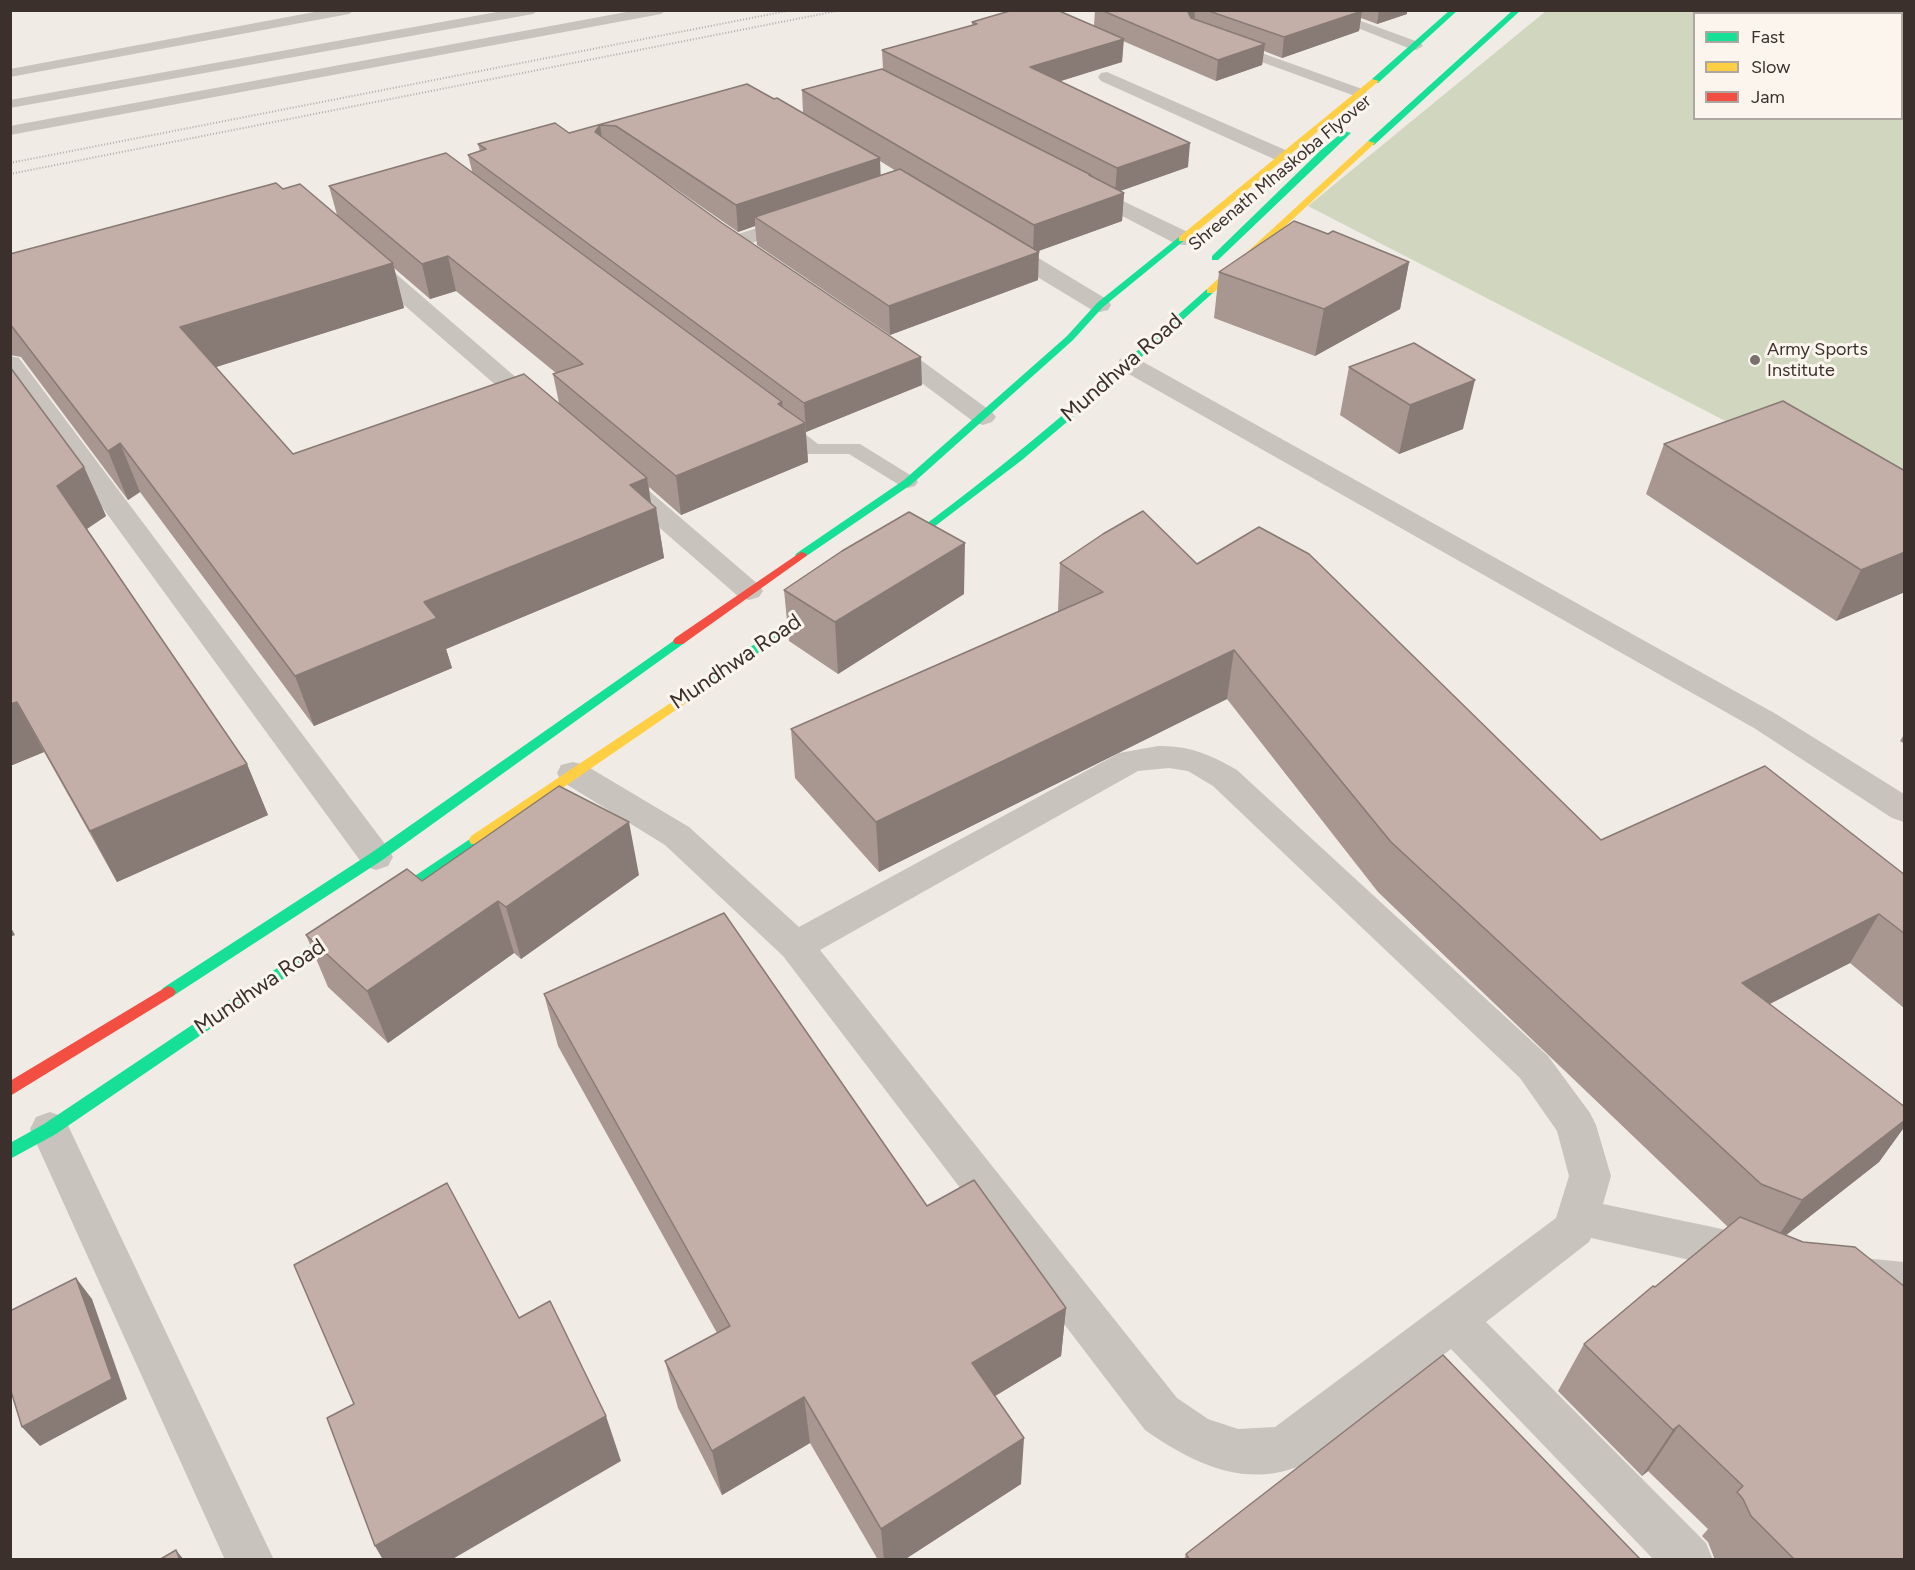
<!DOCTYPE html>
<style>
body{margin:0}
#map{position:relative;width:1915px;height:1570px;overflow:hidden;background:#f0ebe5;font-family:Figtree,sans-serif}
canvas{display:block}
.frame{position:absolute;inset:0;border:12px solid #3b302b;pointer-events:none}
.legend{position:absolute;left:1693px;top:12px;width:210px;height:108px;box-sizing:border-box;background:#fbf5ee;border:2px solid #aea6a0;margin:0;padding:8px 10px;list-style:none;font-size:18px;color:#3b302b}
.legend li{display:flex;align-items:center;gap:12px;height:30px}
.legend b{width:30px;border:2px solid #aea6a0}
</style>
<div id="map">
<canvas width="1915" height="1570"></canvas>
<div class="frame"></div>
<ul class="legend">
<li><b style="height:8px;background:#16e098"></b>Fast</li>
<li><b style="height:8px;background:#ffcf43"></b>Slow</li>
<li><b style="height:8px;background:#f24e42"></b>Jam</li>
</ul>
</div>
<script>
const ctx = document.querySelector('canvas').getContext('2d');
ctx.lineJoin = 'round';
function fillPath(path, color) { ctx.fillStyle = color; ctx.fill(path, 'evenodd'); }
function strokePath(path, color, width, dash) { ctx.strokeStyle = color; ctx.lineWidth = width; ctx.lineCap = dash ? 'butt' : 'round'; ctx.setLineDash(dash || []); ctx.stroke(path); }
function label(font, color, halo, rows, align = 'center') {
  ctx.font = font + ' Figtree,sans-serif'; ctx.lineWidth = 6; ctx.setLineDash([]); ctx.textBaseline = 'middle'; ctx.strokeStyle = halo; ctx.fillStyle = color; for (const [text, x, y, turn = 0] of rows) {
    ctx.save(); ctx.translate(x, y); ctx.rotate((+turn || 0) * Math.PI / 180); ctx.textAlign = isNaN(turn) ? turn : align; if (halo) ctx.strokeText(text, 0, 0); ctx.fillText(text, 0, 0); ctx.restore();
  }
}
fillPath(new Path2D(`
 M1546 11H1904V513L1308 206ZM1694 14H1902V118H1694Z`), '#d1d6bf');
fillPath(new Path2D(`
 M325 10H355L349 14 10 77V69Z
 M508 10H539L533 14 10 108V100Z
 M637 10H667L661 14 10 135V126Z
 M1312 10H1331L1421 43 1423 46 1416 50 1411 49Z
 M1699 10H1719L1722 14H1702Z
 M1231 42 1365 90 1367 93 1360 97 1355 96 1226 49 1224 46Z
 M1902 65H1904V74H1902Z
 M780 418 787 420 818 444H860L915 478 918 482 915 486 908 488 901 486 849 454H807L773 428 770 424 773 420Z`), '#c9c3be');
fillPath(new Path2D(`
 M1107 72 1290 152 1293 156 1290 160H1276L1101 81 1098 77 1101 73Z
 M1083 182 1192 234 1195 239 1192 244 1184 245 1176 244 1076 192 1073 188 1076 184Z
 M800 214 807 216 811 220 807 224 734 249 726 248 723 243 726 238Z
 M999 237 1007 239 1108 300 1111 305 1108 310 1100 312 1092 310 991 249 988 244 991 239Z
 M365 252 373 254 548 405 552 410 548 415 539 418 530 415 357 264 354 259 357 254Z
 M884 337 892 339 992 412 996 417 992 422 983 425 974 422 876 349 872 344 876 339Z
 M10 356 19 358 388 848 393 857 388 866 376 870 364 866 10 381Z
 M1129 357 1138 359 1776 714 1904 794V822L1892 818 1754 728 1120 369 1117 364 1120 359Z
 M624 475 633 477 759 585 763 591 759 597 749 600 739 597 615 489 611 483 615 477Z
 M1158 746C1188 745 1212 755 1237 770L1548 1056 1590 1113 1596 1125 1611 1176 1603 1204 1722 1229 1762 1245 1768 1259 1762 1273 1747 1278 1717 1266 1591 1238 1589 1242 1486 1322 1706 1543 1713 1560H1654L1451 1349 1300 1466C1243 1489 1191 1462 1145 1430L783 956 665 845 561 781 557 773 561 765 573 762 585 765 689 827 799 927 1119 753ZM1169 768 1188 771 1213 786 1520 1078 1557 1131 1569 1176 1556 1218 1275 1427 1238 1429 1208 1419 1177 1398 820 950 1138 771Z
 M50 1112 64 1117 274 1560H225L30 1129 36 1117Z
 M1853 1257 1904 1262V1302L1853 1297 1838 1291 1831 1277 1838 1263Z`), '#c9c3be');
fillPath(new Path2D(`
 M1450 10H1458L1378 83H1372V79Z
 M1513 10H1521L1374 145H1368V141Z
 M1344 131 1351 133 1218 260H1212V256L1321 150Z
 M1179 237 1186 239 1103 307 1073 340 912 484 805 557H797L795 555 797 553 904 480 1067 336 1097 303Z
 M1207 289 1215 291 1100 394 1022 460 901 552H893V548C1004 469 1105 380 1207 289Z
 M823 598 827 599 829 602 827 605 686 703H676L675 700 676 697Z
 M679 637 683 638 685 641 683 644 381 861 173 996 168 998 163 996 160 992 163 988 371 853Z
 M476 835 481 836 483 840 481 844 56 1134 10 1159V1143L44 1124Z`), '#16e098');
fillPath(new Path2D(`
 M1372 79 1379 81 1185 241H1179V237Z
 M1368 141 1375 143 1213 293H1207V289Z
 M681 696 686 697 687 700 686 703 481 844H471L469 840 471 836Z`), '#ffcf43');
fillPath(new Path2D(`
 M801 552 805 553 807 555 805 557 683 644H675L673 641 675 638Z
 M168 986 173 988 176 992 173 996 10 1096V1081Z`), '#f24e42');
strokePath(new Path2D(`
 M10 163 792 10
 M10 174 842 10`), '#b1aca8', 2, [1, 2]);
fillPath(new Path2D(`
 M1095 10H1407V14L1377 24 1361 18 1359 31 1282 58 1264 51 1262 65 1216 81 1123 41 1122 62 1059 81 1188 167 1119 191 1124 193 1122 221 1038 251V280L890 335 757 245 755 226 738 232 666 182 922 385 806 432 808 462 681 515 649 487 651 504 656 508 664 558 446 649 452 668 314 726 140 492 128 500 21 357 10 355V254L283 189 337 215 329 186 472 171 468 155 480 151 478 144 569 133 747 84 774 99 803 113 802 90 883 69 882 50 972 25V22L1094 26ZM880 161 896 171 880 176ZM394 268 430 299 456 291 556 373 553 374 559 403 293 454 216 367 404 308Z
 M1409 262 1400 309 1315 356 1214 318 1219 272Z
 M10 367 84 467 106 516 87 529 247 764 268 815 117 882 44 752 10 766Z
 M1349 367 1463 429 1399 454 1340 415Z
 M1664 444 1905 592 1836 621 1646 494Z
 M1060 563 1197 564 1601 840 1905 875V1009L1850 963 1770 1004 1905 1107V1126L1879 1162 1786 1235 1905 1560H1715L1708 1542 1702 1536 1708 1529 1648 1471 1642 1476 1558 1391 1584 1344 1728 1227 1378 892 1227 699 879 872 795 778 791 729 1059 611H1058Z
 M784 590 964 594 838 674 789 641Z
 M1905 733V744L1900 741Z
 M639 875 521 959 514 953 388 1043 328 987 306 935 422 881Z
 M544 994 927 1206 1066 1308 1061 1356 995 1396 1021 1484 904 1560H878L810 1443 722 1495 678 1408 665 1361 717 1333 558 1046Z
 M1186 1554 1641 1560H1184Z`), '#a89690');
fillPath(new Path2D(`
 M1191 10H1195L1194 27 1188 12Z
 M1379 10H1407V14L1377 24Z
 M1362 11 1359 31 1282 58 1284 37Z
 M1124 39 1122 62 1029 91 1030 67Z
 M1265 44 1262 65 1216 81 1218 60Z
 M600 125 604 151 595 132Z
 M1190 143 1188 167 1115 193 1117 168Z
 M880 158 881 184 755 217V226L738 232 736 205Z
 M1124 193 1122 221 1033 253 1034 225Z
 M1039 252 1038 280 890 335 889 306Z
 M448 256 456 291 430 299 422 264Z
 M1409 262 1400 309 1315 356 1324 309Z
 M393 263 404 308 197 373 180 327Z
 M921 357 922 385 806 432 804 403Z
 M1475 380 1463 429 1399 454 1410 405Z
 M782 402 785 432 805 423 808 462 681 515 676 476 778 404Z
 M120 443 140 492 128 500 108 451Z
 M84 467 106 516 79 534 57 486Z
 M647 478 652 510 656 508 664 558 446 649 452 668 314 726 295 676 630 485Z
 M965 543 964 594 838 674 835 622Z
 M1905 552V592L1836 621 1861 570Z
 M1234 650 1227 699 879 872 876 822Z
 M17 702 44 752 10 766V704Z
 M247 764 268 815 117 882 90 831Z
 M629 822 639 875 521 959 506 907Z
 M498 901 514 953 388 1043 367 991Z
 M1879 914 1850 963 1716 1031 1742 983Z
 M10 926 15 935 10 937Z
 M1905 1120V1126L1879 1162 1771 1247 1802 1200Z
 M76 1278 92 1299 127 1399 40 1446 22 1427Z
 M1066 1308 1061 1356 972 1410V1363Z
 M804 1397 810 1443 722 1495 712 1451Z
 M606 1416 621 1461 451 1560H383L375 1546Z
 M1679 1425 1648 1471 1642 1476 1673 1430Z
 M1024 1438 1021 1484 904 1560H884L881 1529Z
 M176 1550 184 1560H180Z`), '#887a75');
const building = new Path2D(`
 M1013 10H1057L1124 39 1030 67 1190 143 1117 168 882 50 977 24 972 22Z
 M1101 10H1191L1188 12 1191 18 1265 44 1218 60Z
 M1206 10H1361L1362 11 1284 37Z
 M882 69 1091 175H1089L1124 193 1034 225 802 90Z
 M747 84 774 99 777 98 880 158 736 205 616 126 600 125 595 132 722 223 921 357 804 403 468 155 486 149 478 144 555 123 569 133Z
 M446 153 782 402 778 404 805 423 676 476 553 374 583 364 448 256 422 264 329 186Z
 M900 169 1039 252 889 306 755 217Z
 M276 183 283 189 300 184 393 263 180 327 293 454 524 374 647 478 630 485 656 508 424 602 437 618 295 676 120 443 108 451 10 324V254Z
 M1294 221 1328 234 1333 231 1409 262 1324 309 1219 272Z
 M1414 343 1475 380 1410 405 1349 367Z
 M10 367 84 467 57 486 247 764 90 831 17 702 10 704Z
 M1783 401 1905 471V552L1861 570 1664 444Z
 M1143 511 1197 564 1259 527 1309 554 1601 840 1765 766 1905 875V934L1879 914 1742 983 1905 1107V1120L1802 1200 1761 1184 1391 842 1234 650 876 822 791 729 1103 592 1060 563 1103 534Z
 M909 512 965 543 835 622 784 590 842 551Z
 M559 786 629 822 506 907 498 901 367 991 306 935 407 869 422 881Z
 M724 913 927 1206 974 1180 1066 1308 972 1363 1024 1438 881 1529 804 1397 712 1451 665 1361 730 1326 544 994Z
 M447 1183 519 1318 550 1301 606 1416 375 1546 327 1418 354 1404 294 1265Z
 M1740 1217 1803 1242 1855 1247 1905 1287V1560H1795L1751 1516 1743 1499 1737 1492 1743 1486 1679 1425 1673 1430 1584 1344 1653 1286 1655 1287Z
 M76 1278 112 1379 22 1427 10 1388V1311Z
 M1443 1355 1641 1560H1190L1186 1554Z
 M176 1550 180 1560H159Z`);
fillPath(building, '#c3afa7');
strokePath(building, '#887a75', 1.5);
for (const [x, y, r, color] of [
 [1755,360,6,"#7a716c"]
]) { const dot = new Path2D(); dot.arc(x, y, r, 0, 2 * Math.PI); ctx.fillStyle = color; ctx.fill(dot); strokePath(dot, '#fbf5ee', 2); }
label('18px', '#3b302b', '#fbf5ee', [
 ["Shreenath Mhaskoba Flyover",1280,173,-40]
]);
label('18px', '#3b302b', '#fbf5ee', [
 ["Army Sports",1767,350],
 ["Institute",1767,371]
], 'left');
label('22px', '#3b302b', '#fbf5ee', [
 ["Mundhwa Road",1122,368,-41],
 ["Mundhwa Road",736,662,-34],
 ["Mundhwa Road",260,987,-34]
]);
</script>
